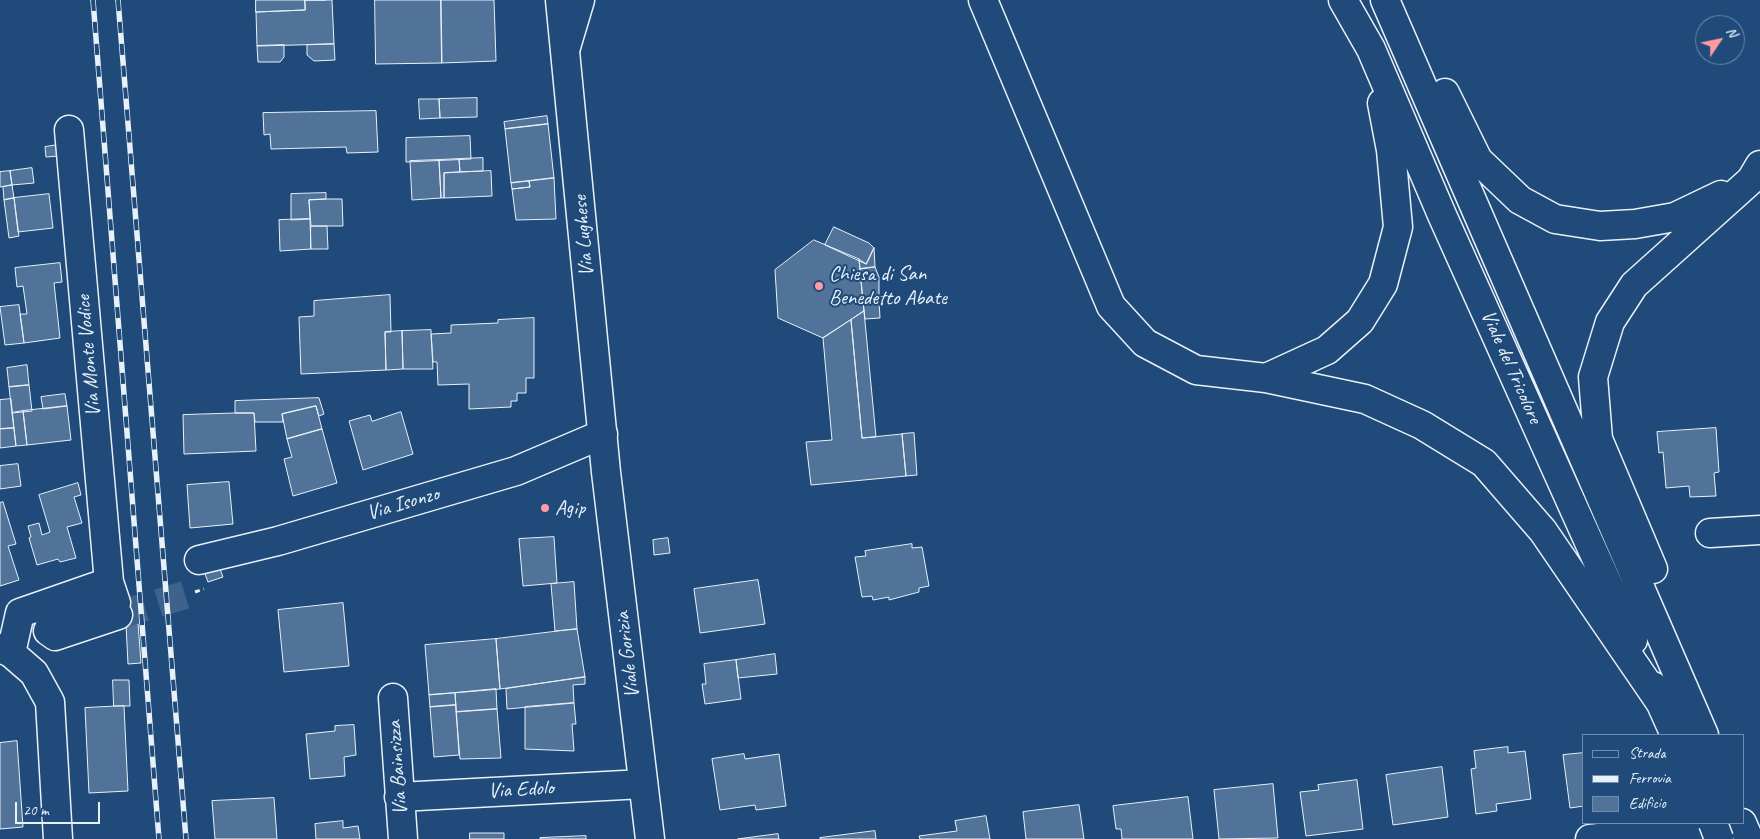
<!DOCTYPE html>
<style>
body{margin:0}
#map{position:relative;width:1760px;height:839px;overflow:hidden;background:#1f4a7a;font-family:Caveat,sans-serif}
canvas{display:block}
.legend{position:absolute;left:1582px;top:734px;width:162px;height:90px;box-sizing:border-box;background:#1f4a7a;border:1px solid #6f8dac;margin:0;padding:6px 9px;list-style:none;font-size:15px;color:#e8f1f8}
.legend li{display:flex;align-items:center;gap:10px;height:25px}
.legend b{width:25px;border:1px solid #6f8dac}
.north{position:absolute;left:1695px;top:15px;width:50px;height:50px;box-sizing:border-box;background:#1f4a7a;border:1px solid #6f8dac;border-radius:50%;rotate:56deg;font-size:14px;font-weight:700;line-height:20px;text-align:center;color:#e8f1f8}
.north::after{content:'';display:block;margin:auto;width:18px;height:22px;background:#ff9aa2;clip-path:polygon(50% 0,100% 100%,50% 72%,0 100%)}
.scale{position:absolute;left:15px;top:802px;width:85px;height:22px;box-sizing:border-box;border:2px solid #e8f1f8;border-top:0;padding-left:6px;font-size:15px;line-height:18px;white-space:nowrap;color:#e8f1f8;-webkit-text-stroke:4px #1f4a7a;paint-order:stroke}
</style>
<div id="map">
<canvas width="1760" height="839"></canvas>
<ul class="legend">
<li><b style="height:6px;background:#1f4a7a"></b>Strada</li>
<li><b style="height:6px;background:#e8f1f8"></b>Ferrovia</li>
<li><b style="height:14px;background:#517399"></b>Edificio</li>
</ul>
<div class="north">N</div>
<div class="scale">20 m</div>
</div>
<script>
const ctx = document.querySelector('canvas').getContext('2d');
ctx.lineJoin = 'round';
function fillPath(path, color) { ctx.fillStyle = color; ctx.fill(path, 'evenodd'); }
function strokePath(path, color, width, dash) { ctx.strokeStyle = color; ctx.lineWidth = width; ctx.lineCap = dash ? 'butt' : 'round'; ctx.setLineDash(dash || []); ctx.stroke(path); }
function label(font, color, halo, rows, align = 'center') {
  ctx.font = font + ' Caveat,sans-serif'; ctx.lineWidth = 4; ctx.setLineDash([]); ctx.textBaseline = 'middle'; ctx.strokeStyle = halo; ctx.fillStyle = color; for (const [text, x, y, turn = 0] of rows) {
    ctx.save(); ctx.translate(x, y); ctx.rotate((+turn || 0) * Math.PI / 180); ctx.textAlign = isNaN(turn) ? turn : align; if (halo) ctx.strokeText(text, 0, 0); ctx.fillText(text, 0, 0); ctx.restore();
  }
}
const building = new Path2D(`
 M256 0H326H305V10L256 12Z
 M305 0H332L334 44 257 46 256 12 305 10Z
 M375 0H441L442 63 376 64Z
 M441 0H494L496 61 442 63Z
 M334 44 335 60 314 61 307 55V45Z
 M284 45V57L280 62H258L257 46Z
 M477 98V117L440 118 439 99Z
 M419 99H439L440 118 420 119Z
 M376 111 378 152 347 153 346 147 271 149 270 134 264 135 263 113Z
 M547 116 548 124 505 129 504 122Z
 M548 124 554 178 511 183 505 129Z
 M470 136 471 159 406 162V138Z
 M58 145 59 156 46 157 45 147Z
 M483 158V171L460 172 459 159Z
 M459 159 460 172 444 173V198H441L439 160Z
 M439 160 441 198 412 200 410 161Z
 M32 168 34 183 12 185 10 171Z
 M10 171 12 185 0 187V172Z
 M491 171 492 196 444 198V173Z
 M554 178 556 219 516 220 512 189 530 187 529 181Z
 M529 181 530 187 512 189 511 183Z
 M12 185 14 198 4 200 3 187Z
 M326 193V199L309 200 310 219 291 220V194Z
 M49 194 53 228 18 232 14 198Z
 M14 198 19 236 9 238 4 200Z
 M326 199H342L343 226H311L309 200Z
 M310 219 311 249 280 251 279 220Z
 M311 226H327L328 249H311Z
 M834 227 869 243 874 248 866 264 825 245Z
 M814 240 859 259 863 302 864 311 823 338 778 318 775 270Z
 M874 248 875 267 860 269 859 259 866 264Z
 M60 263 62 282 54 283 60 338 24 343 20 314H27L23 286 17 287 15 268Z
 M875 267 879 277V300L863 302 860 269Z
 M390 295 391 332H385L386 370 301 374 299 317 314 316V301Z
 M879 300 880 318 865 319 863 302Z
 M19 305 24 343 5 345 0 307Z
 M864 311 876 437 862 438 851 320Z
 M534 318V378H526V393H517V401H511V407L469 409V384L438 385 437 362H433L431 334 451 333V325L498 323V320Z
 M851 320 862 438 902 434 906 476 811 485 806 442 832 440 823 338Z
 M431 330 433 369H403L402 331Z
 M402 331 403 369 386 370 385 332Z
 M27 365 29 385 9 387 7 368Z
 M29 385 32 411 12 413 9 387Z
 M65 394 67 406 43 409 41 397Z
 M319 398 324 414 319 416 316 406 282 414 283 422H255L254 413H235V401Z
 M11 399 14 428 0 429V400Z
 M67 406 71 440 27 445 23 411Z
 M316 406 322 429 287 439 282 414Z
 M23 411 27 445 16 446 12 413Z
 M401 412 413 454 363 470 349 421 370 415 372 421Z
 M235 413H254L256 451 184 454 183 415Z
 M14 428 16 446 0 448V429Z
 M1716 428 1719 472 1714 473 1716 496 1690 497 1689 486 1666 488 1663 452 1659 453 1657 432Z
 M322 429 337 483 293 496 284 459 292 457 287 439Z
 M914 433 917 475 906 476 902 434Z
 M18 464 21 486 0 489V466Z
 M229 482 233 524 190 528 187 485Z
 M78 483 81 495 74 497 82 523 67 527 76 558 60 562 58 559 37 565 29 538 31 537 28 526 39 523 42 535 50 532 39 495Z
 M3 502 16 544 8 546 19 580 0 586V503Z
 M554 537 557 583 523 586 519 539Z
 M668 538 670 553 654 555 653 540Z
 M912 544V548L922 547 929 586 919 588V592L889 600V597L873 600 872 596 862 597 855 557 866 556 865 551Z
 M219 566 223 577 208 582 204 571Z
 M758 580 765 624 700 633 694 589Z
 M574 582 577 629 555 631 551 584Z
 M343 603 349 666 284 672 278 610Z
 M138 623 141 663 128 664 126 624Z
 M577 629 585 677 500 689 496 639Z
 M496 639 500 689 429 695 425 645Z
 M775 654 777 674 738 678 736 660Z
 M736 660 741 699 705 704 702 684H706L704 664Z
 M585 677V684L573 685 574 703 507 709 506 689Z
 M113 680H129L130 706H114Z
 M496 689 497 709 456 712 455 693Z
 M455 693 456 705 430 707 429 695Z
 M574 703 576 724H572L574 751 525 749V707Z
 M456 705 459 755 434 757 430 707Z
 M124 706 128 791 89 793 85 708Z
 M497 709 501 758 460 759 456 712Z
 M354 725 356 755 344 757 345 776 310 779 306 734 335 731V726Z
 M17 741 23 827 0 829V743Z
 M1508 747V753L1525 751 1531 799 1496 804 1497 811 1476 814 1471 769 1476 768 1474 751Z
 M1584 753V806L1570 808 1563 755Z
 M744 754 745 759 779 754 786 806 756 810 755 805 720 810 712 759Z
 M1442 767 1448 817 1393 825 1386 775Z
 M1357 780 1363 829 1306 836 1300 792 1319 790 1318 785Z
 M1273 784 1278 838 1219 839 1214 790Z
 M1188 797 1193 839H1122L1121 829H1116L1113 806Z
 M274 798 277 839H215L212 801Z
 M1079 805 1084 839H1026L1023 812Z
 M986 816 990 839H920L919 836 957 831 955 821Z
 M343 821V828L358 826 360 839H316L315 824Z
 M875 831 876 839H820V838Z
 M470 833H504V839H470Z
 M778 834 779 839H738Z
 M586 836V839H540V838Z`);
fillPath(building, '#517399');
strokePath(building, '#e8f1f8', 1);
strokePath(new Path2D(`
 M118 615 195 592`), '#3d638d', 28, [28, 14]);
const minor = new Path2D(`
 M566 47 580 0
 M69 130 109 582 116 603 51 624 48 631 55 636 118 615
 M1710 533 1760 530
 M199 560 278 541 516 471 603 434
 M0 648 11 653 34 673 50 702 58 839
 M11 653 20 613 109 582
 M393 698 403 839
 M399 797 643 784
 M1590 839 1733 823`);
const major = new Path2D(`
 M560 0 606 472 650 839`);
const highway = new Path2D(`
 M983 0 1111 306 1145 343 1196 370 1266 378 1365 399 1422 425 1484 463 1543 531 1660 702
 M1343 0 1371 49 1442 215 1633 640
 M1385 0 1704 735
 M1445 93 1478 160 1520 200 1555 219 1600 226 1635 224 1675 217 1721 195
 M1266 378 1327 350 1360 321 1383 284 1398 227 1391 150 1382 103
 M1653 569 1598 439 1593 377 1610 322 1634 285 1751 180 1760 165
 M1653 686 1675 735
 M1742 823 1749 839`);
strokePath(minor, '#e8f1f8', 31);
strokePath(major, '#e8f1f8', 31);
strokePath(highway, '#e8f1f8', 31);
strokePath(new Path2D(`
 M195 592 204 589`), '#e8f1f8', 3, [5, 4]);
strokePath(minor, '#1f4a7a', 28);
strokePath(major, '#1f4a7a', 28);
strokePath(highway, '#1f4a7a', 28);
const rail = new Path2D(`
 M93 0 159 839
 M118 0 186 839`);
strokePath(rail, '#e8f1f8', 5.5);
strokePath(rail, '#1f4a7a', 4, [11]);
const highwayBridge = new Path2D(`
 M1713 823 1719 839`);
strokePath(highwayBridge, '#e8f1f8', 31, []);
strokePath(highwayBridge, '#1f4a7a', 28);
for (const [x, y, r, color] of [
 [819,286,5,"#ff9aa2"],
 [545,508,5,"#ff9aa2"]
]) { const dot = new Path2D(); dot.arc(x, y, r, 0, 2 * Math.PI); ctx.fillStyle = color; ctx.fill(dot); strokePath(dot, '#1f4a7a', 2); }
label('21px', '#e8f1f8', '#1f4a7a', [
 ["Via Lughese",584,236,-95],
 ["Via Monte Vodice",89,356,-95],
 ["Viale del Tricolore",1511,367,66],
 ["Via Isonzo",403,504,-16],
 ["Viale Gorizia",628,655,-97],
 ["Via Bainsizza",398,768,-94],
 ["Via Edolo",521,790,-3]
]);
label('21px', '#e8f1f8', '#1f4a7a', [
 ["Chiesa di San",829,274],
 ["Benedetto Abate",829,298],
 ["Agip",555,508]
], 'left');
</script>
